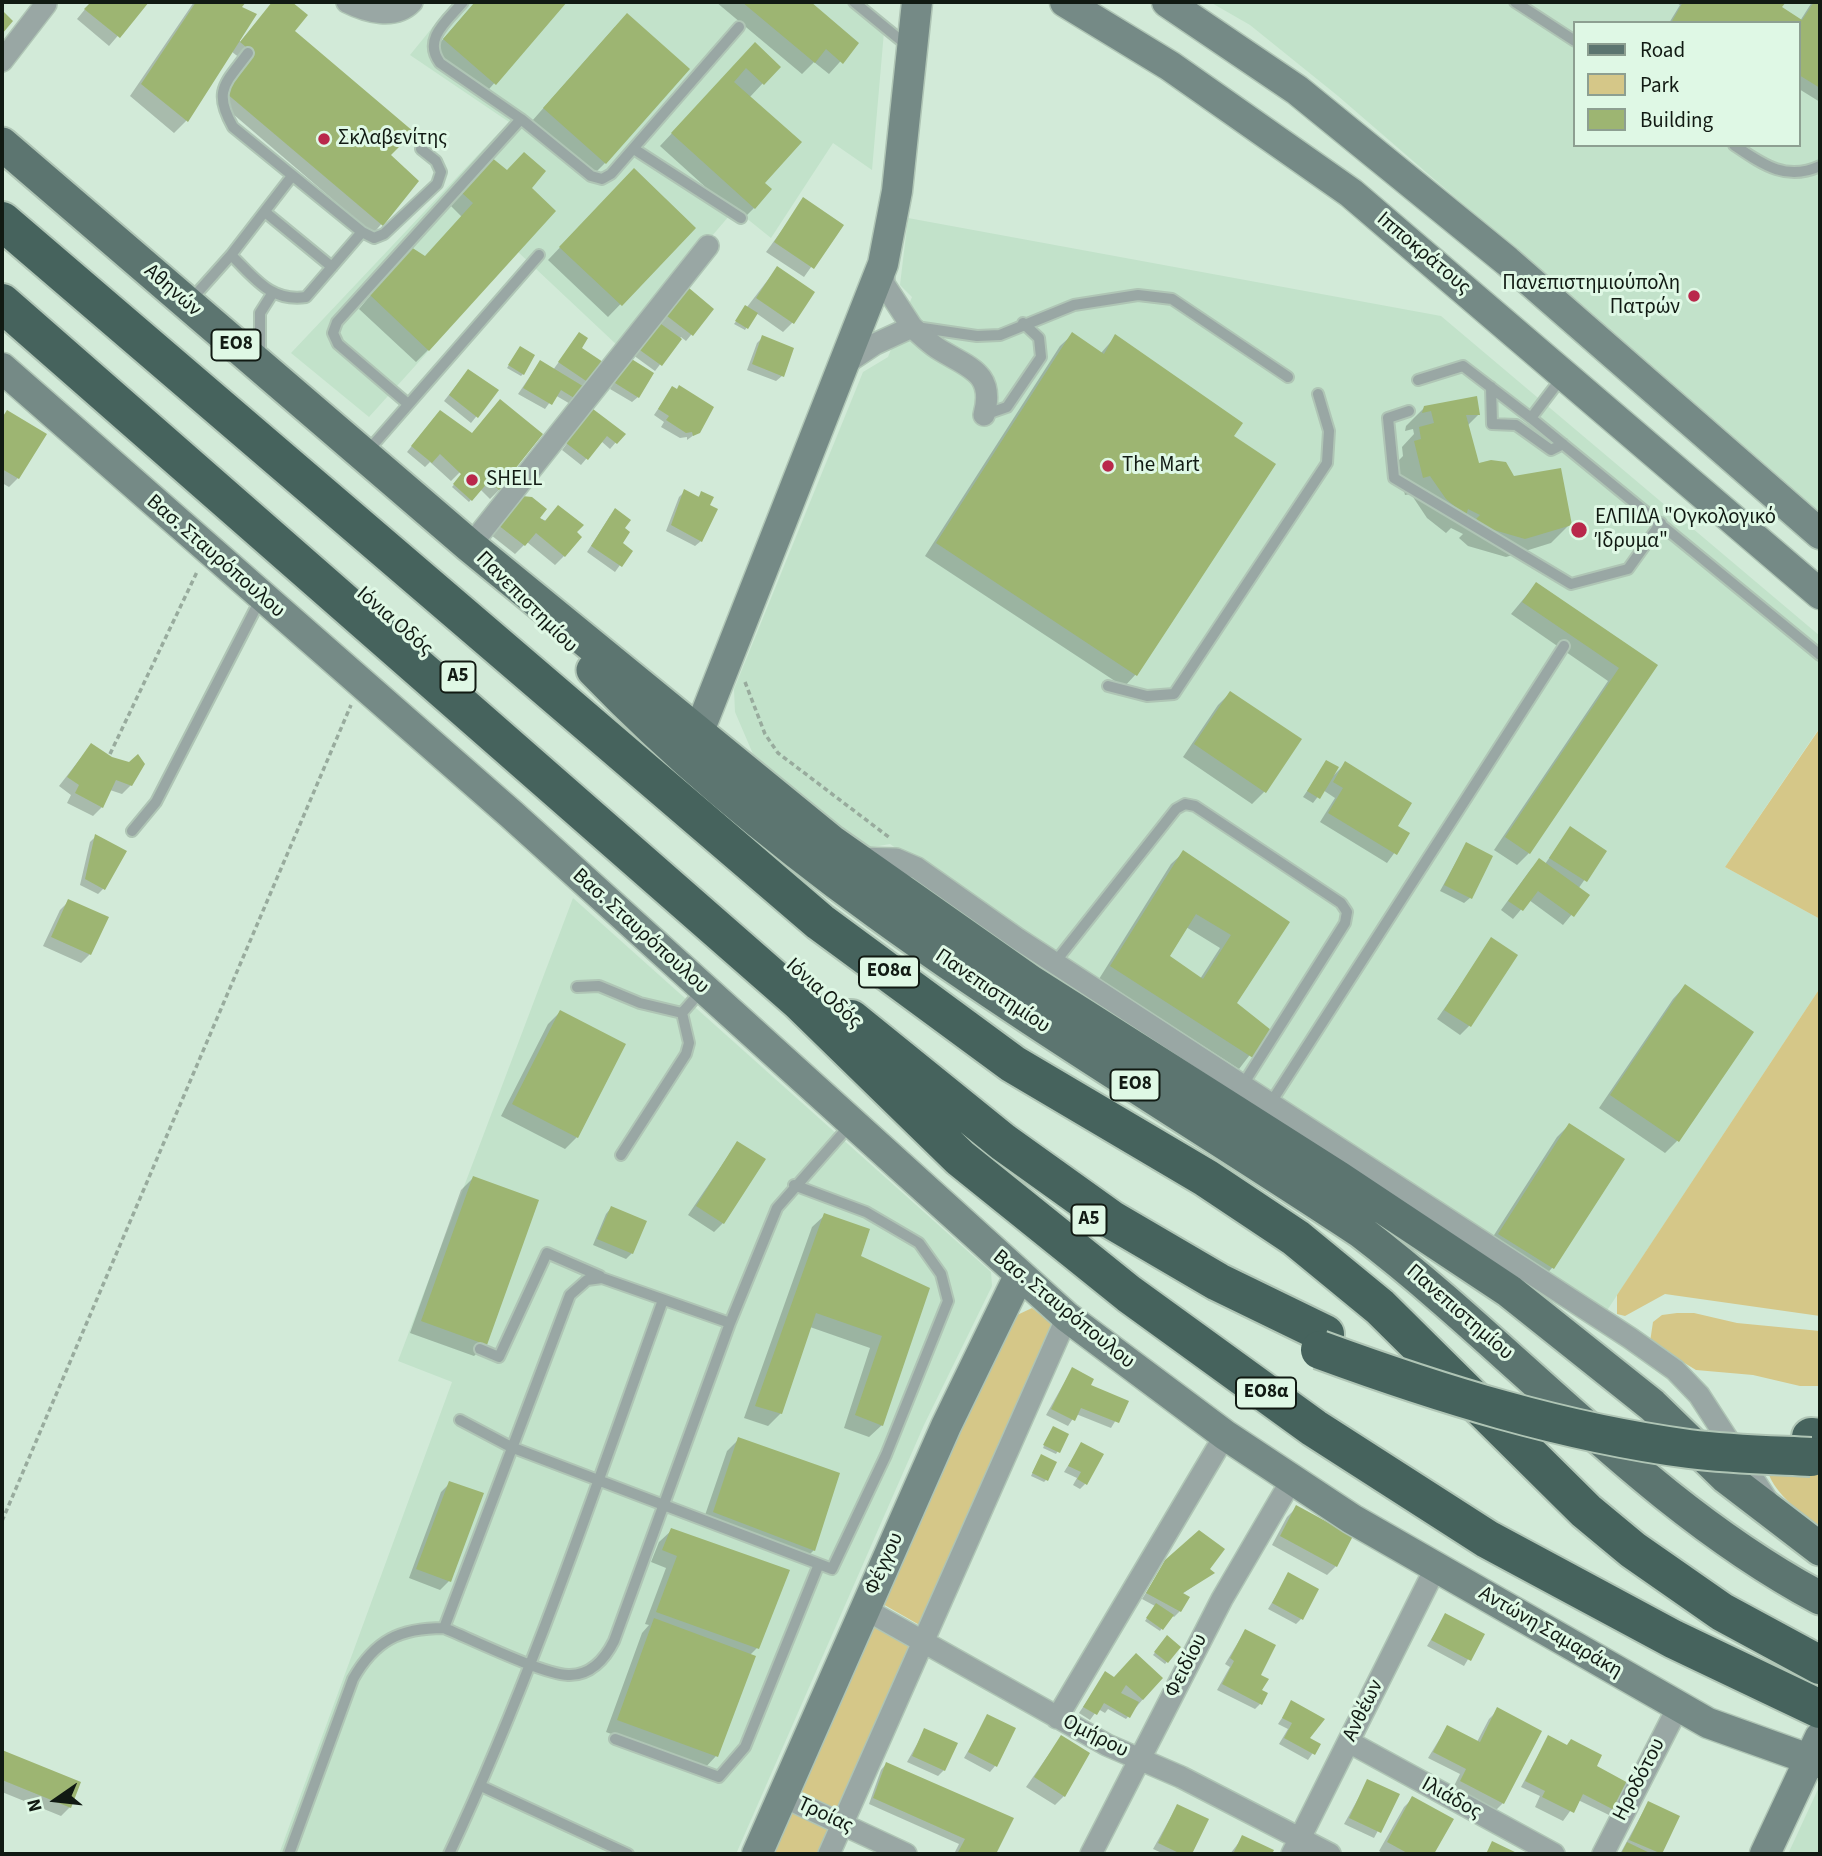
<!DOCTYPE html>
<meta charset="utf-8">
<style>
body{margin:0}
#map{position:relative;width:1822px;height:1856px;overflow:hidden;background:#d2ead8;font-family:"Source Sans 3",sans-serif}
canvas{display:block}
.frame{position:absolute;inset:0;border:4px solid #111a13;pointer-events:none}
.legend{position:absolute;left:1573px;top:21px;width:228px;height:126px;box-sizing:border-box;background:#dff8e5;border:2px solid #8d9f91;margin:0;padding:9px 12px;list-style:none;font-size:21px;color:#111a13}
.legend li{display:flex;align-items:center;gap:14px;height:35px}
.legend b{width:35px;border:2px solid #8d9f91}
.north{position:absolute;left:21px;top:1765px;width:70px;height:70px;-webkit-text-stroke:5px #dff8e5;paint-order:stroke;rotate:256deg;font-size:19px;font-weight:700;line-height:28px;text-align:center;color:#111a13}
.north::after{content:'';display:block;margin:auto;width:24px;height:32px;background:#111a13;clip-path:polygon(50% 0,100% 100%,50% 72%,0 100%)}
</style>
<div id="map">
<canvas width="1822" height="1856"></canvas>
<div class="frame"></div>
<ul class="legend">
<li><b style="height:9px;background:#5c7570"></b>Road</li>
<li><b style="height:19px;background:#d5c788"></b>Park</li>
<li><b style="height:19px;background:#9db572"></b>Building</li>
</ul>
<div class="north">N</div>
</div>
<script>
const ctx = document.querySelector('canvas').getContext('2d');
ctx.lineJoin = 'round';
function fillPath(path, color) { ctx.fillStyle = color; ctx.fill(path, 'evenodd'); }
function strokePath(path, color, width, dash) { ctx.strokeStyle = color; ctx.lineWidth = width; ctx.lineCap = dash ? 'butt' : 'round'; ctx.setLineDash(dash || []); ctx.stroke(path); }
function label(font, color, halo, rows, align = 'center') {
  ctx.font = font + ' "Source Sans 3",sans-serif'; ctx.lineWidth = 6; ctx.setLineDash([]); ctx.textBaseline = 'middle'; ctx.strokeStyle = halo; ctx.fillStyle = color; for (const [text, x, y, turn = 0] of rows) {
    ctx.save(); ctx.translate(x, y); ctx.rotate((+turn || 0) * Math.PI / 180); ctx.textAlign = isNaN(turn) ? turn : align; if (halo) ctx.strokeText(text, 0, 0); ctx.fillText(text, 0, 0); ctx.restore();
  }
}
fillPath(new Path2D(`
 M453 2H865L885 20 872 170 833 143 771 238 735 209 618 346 518 252 369 417 291 353 509 122 410 55Z
 M1210 2H1820V513L1338 96 1250 25ZM1575 23H1799V145H1575Z
 M908 218 1441 316 1820 636V727L1725 867 1820 919V988L1606 1312 1356 1147 1258 1094 890 844 867 848 837 827 753 754 735 712 734 689 863 372 888 357 912 297 900 285Z
 M573 898 991 1272 992 1286 924 1425 736 1854H279L452 1382 398 1361Z
 M1819 1787 1820 1854H1788Z`), '#c2e2ca');
fillPath(new Path2D(`
 M1820 728V919L1725 867Z
 M1820 988V1316L1665 1294 1625 1316 1617 1314V1295Z
 M1032 1308 1057 1328 923 1627 881 1603 1015 1316Z
 M1677 1313H1694L1737 1323 1820 1331V1386H1800L1753 1375 1696 1370 1650 1342 1653 1322 1662 1315Z
 M1820 1471V1527C1801 1512 1776 1496 1768 1472Z
 M872 1625 915 1649 838 1812 795 1793Z
 M787 1808 833 1828 822 1854H767Z`), '#d5c788');
fillPath(new Path2D(`
 M91 2H147L109 46 77 19Z
 M194 2H243L239 7 240 42 273 2H289L305 15 292 31 388 155 417 181 373 234 219 102 246 63 231 51 186 121 174 133 130 96Z
 M475 2H565L483 96 432 52Z
 M716 2H808L857 43 829 74 814 62 802 74Z
 M1675 2H1784L1780 8 1800 21 1812 2H1820V102L1799 89V23H1669L1680 5Z
 M615 27 605 163 593 175 532 121Z
 M743 57 763 83 749 98 763 183 754 208 742 220 660 146Z
 M479 171 529 188 428 350 416 362 359 309 399 261 425 258 462 217 451 206Z
 M622 182 694 228 608 317 548 260Z
 M804 200 841 225 804 277 766 252Z
 M777 268 813 292 792 323 783 332 756 313 745 330 734 324Z
 M684 296 712 309 686 341 681 337 655 371 633 355Z
 M579 334 587 382 572 405 555 395 545 409 518 394 540 362 553 370Z
 M1073 334 1101 353 1115 337 1136 674 1124 687 925 556 1060 346Z
 M763 337 782 376 776 381 747 370 757 343Z
 M518 350 523 374 521 376 507 368Z
 M624 366 638 397 632 402 610 389Z
 M463 377 497 391 471 423 444 401Z
 M672 388 698 432 687 440V437L680 438 661 427 664 422 654 415Z
 M1425 407 1479 414 1467 426 1478 465 1513 478 1570 524 1551 543 1506 557 1468 546 1459 538 1463 534 1451 528 1446 533 1427 518 1411 494 1405 495 1397 462 1403 456 1402 447 1414 434 1413 429 1405 431 1406 426Z
 M7 412 18 478 9 487 2 483V417Z
 M587 417 623 434 610 449 601 441 581 465 562 450Z
 M434 418 512 469 517 472 490 499 480 489 469 502 452 487 463 474 460 472 451 481 430 462 425 467 407 452Z
 M684 492 697 498 702 493 708 506 701 541 695 546 666 531 679 497Z
 M513 507 575 533 564 556 555 565 527 542 515 554 491 535Z
 M610 516 623 529 620 544 630 551 615 572 587 552Z
 M1536 584 1656 665 1529 853 1517 865 1494 850 1608 681 1511 614Z
 M1230 693 1299 740 1264 792 1252 804 1183 757 1218 705Z
 M91 745 131 785 122 794 110 790 102 807 93 816 67 803 71 795 59 786Z
 M1327 762 1332 777 1346 763 1396 826 1408 834 1387 863 1320 822 1335 798 1323 790 1313 803 1303 797Z
 M1570 828 1605 851 1578 889 1587 896 1563 925 1529 900 1513 919 1501 910 1531 869 1540 860 1545 864Z
 M96 836 103 889 98 894 80 885 90 842Z
 M1466 844 1470 898 1464 903 1440 891Z
 M1184 852 1288 922 1234 1004 1269 1030 1239 1069 1099 979 1171 864ZM1186 927 1220 948 1200 979 1168 956Z
 M69 901 90 954 81 963 43 946 60 910Z
 M1492 940 1469 1026 1460 1035 1437 1019Z
 M1685 986 1752 1032 1677 1141 1665 1153 1599 1108 1673 999Z
 M560 1012 577 1137 565 1149 501 1116 548 1024Z
 M1569 1125 1622 1159 1552 1268 1540 1281 1487 1246 1557 1137Z
 M737 1143 723 1223 714 1232 688 1215Z
 M473 1178 486 1344 474 1356 410 1333 461 1190Z
 M611 1208 632 1253 626 1259 593 1245 606 1214Z
 M825 1215 859 1257 928 1289 882 1425 869 1437 844 1428 870 1348 810 1327 781 1413 768 1426 744 1418 812 1227Z
 M1072 1369 1089 1386 1127 1402 1111 1428 1076 1414 1068 1426 1046 1415Z
 M1051 1431 1067 1435 1056 1454 1043 1448Z
 M739 1439 814 1550 802 1562 702 1524 727 1451Z
 M1081 1445 1085 1484 1080 1489 1073 1485 1077 1478 1064 1472Z
 M1039 1459 1046 1480 1044 1482 1031 1476Z
 M450 1483 449 1581 440 1590 409 1578 441 1492Z
 M1296 1508 1351 1537 1336 1566 1327 1575 1272 1545 1287 1517Z
 M672 1530 757 1648 749 1656 754 1658 716 1756 704 1769 606 1732 642 1633 649 1625 645 1624 666 1568 651 1562 659 1542Z
 M1166 1561 1212 1573 1182 1594 1180 1611 1174 1617 1171 1615 1160 1631 1145 1621 1155 1606 1142 1599Z
 M1289 1575 1301 1619 1296 1624 1268 1609Z
 M1446 1615 1483 1634 1464 1666 1427 1646Z
 M1245 1631 1258 1675 1260 1704 1255 1709 1217 1690 1230 1667 1225 1664Z
 M1167 1638 1179 1647 1165 1664 1153 1655Z
 M1105 1674 1114 1679 1161 1678 1126 1719 1108 1709 1105 1713 1098 1709 1090 1720 1079 1713Z
 M1292 1703 1307 1738 1319 1744 1308 1760 1279 1744 1288 1729 1278 1724Z
 M1498 1710 1503 1803 1494 1812 1452 1790 1460 1774 1428 1758 1447 1727 1477 1742 1489 1719Z
 M988 1716 995 1766 990 1772 964 1758Z
 M925 1730 944 1770 938 1776 907 1762Z
 M1061 1737 1087 1754 1064 1796 1055 1805 1026 1787Z
 M1548 1737 1566 1746 1591 1774 1615 1810 1609 1815 1578 1800 1563 1821 1535 1807 1540 1796 1521 1787Z
 M2 1752 79 1783 70 1807 61 1816 2 1792Z
 M886 1764 1012 1819 994 1854H954L959 1844 869 1804 881 1770Z
 M1368 1781 1397 1795 1374 1838 1344 1824Z
 M1413 1798 1451 1820 1432 1854H1384L1379 1851 1404 1807Z
 M1648 1803 1678 1817 1660 1854H1620Z
 M1177 1806 1207 1820 1190 1854H1164L1153 1849Z
 M1243 1837 1271 1851 1270 1854H1230Z`), '#0003');
fillPath(new Path2D(`
 M91 2H149L120 38 84 9Z
 M196 2H246L242 7 257 14 188 122 141 84Z
 M272 2H292L308 15 295 31 414 132 391 155 419 181 383 226 226 93 253 53 240 42Z
 M475 2H567L496 85 443 39Z
 M742 2H811L859 43 843 64 826 49 815 63Z
 M1683 2H1786L1782 7 1802 20 1814 2H1820V88L1799 75V23H1671Z
 M2 10 13 21 2 34Z
 M627 13 690 69 606 164 543 108Z
 M755 42 781 67 764 85 746 68 734 82 802 142 765 183 772 189 755 209 671 133Z
 M524 152 546 171 532 188 556 211 429 351 370 295 411 247 425 256 473 203 462 193 491 157 507 170Z
 M634 168 696 228 622 306 559 247Z
 M803 197 844 225 814 269 774 242Z
 M777 266 815 292 794 324 756 298Z
 M689 288 714 309 693 336 667 316Z
 M745 305 758 313 748 329 735 321Z
 M657 321 682 339 662 366 637 348Z
 M579 332 588 338 582 348 603 362 589 383 558 362Z
 M1072 332 1104 354 1115 334 1243 423 1234 436 1276 464 1137 676 936 543Z
 M762 335 794 348 784 377 752 364Z
 M520 346 535 355 524 375 508 365Z
 M630 358 654 373 639 398 615 383Z
 M540 360 586 388 579 401 561 390 552 405 523 388Z
 M468 369 499 390 478 418 449 395Z
 M679 385 714 407 700 433 693 436 692 432 686 433 666 420 669 416 658 409 672 386 677 389Z
 M1477 396 1480 415H1466L1479 463 1491 460 1506 462 1514 476 1561 468 1572 525 1525 539 1487 528 1476 519 1480 515 1468 509 1466 516 1446 499 1430 476 1423 478 1414 441 1421 439 1419 427 1434 423 1431 411 1422 413 1424 406Z
 M500 399 543 434 515 469 520 471 500 491 489 481 472 501 453 484 461 474 440 454 432 463 411 446 440 410 472 433Z
 M593 409 626 434 617 444 607 436 588 460 566 443Z
 M7 410 47 434 19 479 2 469V418Z
 M684 489 699 497 701 491 714 497 710 505 718 509 702 542 671 525Z
 M522 496 532 497 547 509 540 518 545 521 558 505 584 525 577 532 582 537 565 557 536 533 525 546 498 525Z
 M615 508 631 520 625 528 630 532 623 543 633 551 622 567 591 546Z
 M1536 582 1658 665 1530 854 1505 837 1619 668 1522 602Z
 M1230 691 1302 739 1266 793 1194 744Z
 M91 743 112 757 129 762 138 754 145 764 132 786 116 780 103 808 75 793 79 785 67 777Z
 M1326 760 1339 767 1320 799 1307 791Z
 M1345 761 1412 803 1398 826 1410 833 1397 855 1328 813 1343 788 1333 782Z
 M1570 826 1607 851 1587 882 1549 858Z
 M95 834 127 851 105 890 85 879Z
 M1466 842 1493 856 1472 899 1444 885Z
 M1183 850 1290 922 1237 1003 1271 1030 1253 1058 1110 966ZM1196 914 1231 935 1203 979 1170 956Z
 M1539 858 1590 895 1574 917 1538 891 1523 911 1508 901Z
 M68 899 109 917 91 955 51 937Z
 M1491 937 1518 955 1471 1027 1444 1010Z
 M1685 984 1754 1032 1679 1142 1610 1095Z
 M560 1010 626 1044 578 1138 512 1104Z
 M1569 1123 1625 1159 1554 1269 1498 1234Z
 M737 1141 766 1159 724 1224 696 1206Z
 M473 1176 539 1200 487 1345 421 1321Z
 M611 1206 647 1221 633 1254 597 1239Z
 M824 1213 870 1229 861 1256 930 1288 883 1426 855 1415 882 1336 816 1313 782 1414 755 1406Z
 M1072 1367 1094 1379 1091 1385 1129 1401 1119 1423 1081 1408 1075 1421 1051 1409Z
 M1053 1426 1069 1434 1060 1453 1043 1445Z
 M738 1437 840 1473 815 1551 713 1512Z
 M1081 1442 1104 1454 1087 1485 1077 1479 1081 1472 1068 1466Z
 M1041 1454 1057 1462 1048 1481 1032 1473Z
 M449 1481 484 1493 451 1582 416 1569Z
 M1296 1505 1353 1536 1337 1567 1280 1536Z
 M671 1528 790 1570 759 1649 656 1612 677 1556 662 1550Z
 M1199 1530 1225 1549 1210 1569 1215 1573 1183 1593 1190 1597 1181 1612 1146 1593 1165 1560Z
 M1288 1572 1319 1589 1303 1620 1272 1603Z
 M1156 1603 1174 1615 1163 1630 1146 1618Z
 M1445 1613 1485 1634 1471 1661 1431 1640Z
 M654 1618 756 1656 718 1757 617 1720Z
 M1245 1629 1276 1645 1261 1675 1269 1679 1262 1690 1268 1693 1262 1705 1222 1684 1234 1661 1230 1658Z
 M1167 1635 1181 1647 1168 1663 1154 1652Z
 M1136 1653 1163 1678 1143 1700 1126 1685 1121 1693 1139 1702 1130 1718 1104 1703 1097 1715 1083 1707 1105 1671 1114 1677Z
 M1291 1700 1325 1719 1310 1738 1321 1744 1315 1755 1284 1738 1292 1723 1282 1718Z
 M1497 1707 1542 1731 1504 1804 1460 1781 1466 1769 1433 1752 1447 1725 1480 1742Z
 M987 1714 1016 1728 997 1767 968 1752Z
 M924 1728 958 1743 945 1771 912 1756Z
 M1061 1735 1090 1753 1065 1797 1034 1777Z
 M1548 1735 1567 1745 1571 1739 1602 1755 1597 1766 1630 1784 1616 1811 1583 1794 1574 1813 1542 1797 1545 1791 1525 1781Z
 M2 1750 81 1782 71 1808 2 1780Z
 M886 1762 1014 1818 996 1854H957L965 1839 873 1798Z
 M1367 1779 1400 1794 1381 1833 1349 1818Z
 M1412 1796 1454 1819 1434 1854H1409L1387 1842Z
 M1648 1801 1680 1816 1662 1854 1629 1840Z
 M1177 1804 1209 1819 1192 1854H1181L1158 1843Z
 M1242 1835 1274 1850 1272 1854H1233Z
 M1492 1841 1519 1854H1486Z
 M1627 1842 1652 1854H1621Z`), '#9db572');
const lane = new Path2D(`
 M854 2 909 47
 M1515 2 1575 41
 M248 53C226 83 212 90 233 127L362 232 374 238 384 234 437 184 441 172 436 161 421 149
 M521 119 591 176 602 179 611 174 739 27
 M1734 145C1762 164 1786 182 1820 166
 M634 149 741 218
 M265 212 332 267
 M231 255C255 278 270 302 306 297L362 232
 M190 301 231 255 292 176
 M916 327 977 336 1000 335 1074 305 1138 295 1172 299 1288 377
 M260 357V313L272 294
 M1563 376 1531 418 1820 655
 M1418 380 1463 366 1531 418
 M1491 387 1492 424 1516 425 1551 450 1563 444
 M408 404 338 344 333 333 337 322 521 119 440 63C422 39 447 21 463 2
 M1409 411 1388 418 1394 478 1571 584 1628 569 1661 523
 M984 415 1007 407 1041 357 1039 338 1023 323
 M366 453 539 255
 M1108 686 1147 696 1174 694 1327 463 1329 431 1318 394
 M132 831 156 802 261 598
 M1056 961 1176 809 1185 804 1195 806 1341 903 1347 912 1345 923 1242 1086
 M577 987 599 986 640 1003 682 1013
 M1270 1104 1564 646
 M621 1155 686 1054 689 1043 682 1013 702 990
 M730 1323 602 1278 587 1280 570 1295 444 1628C471 1639 542 1674 568 1675 590 1676 605 1659 614 1641L730 1323 777 1208 850 1125
 M480 1349 499 1357 547 1253 600 1276
 M460 1420 511 1447 819 1564
 M615 1739 719 1777 745 1747 819 1564 832 1569 886 1455 948 1301 941 1274 919 1243 866 1212 794 1185
 M481 1786 628 1854
 M289 1854 353 1679C375 1640 400 1628 444 1628
 M449 1854C533 1675 596 1486 663 1300`);
const street = new Path2D(`
 M347 2C367 12 395 20 412 2
 M2 61 46 4 44 2
 M883 264 884 284 912 327
 M845 364 875 344 912 327C920 334 928 342 937 348 966 367 996 371 984 415
 M470 546 708 246
 M855 858 896 859 917 868 1018 939 1630 1338 1675 1370 1699 1395 1767 1500
 M865 1609 1107 1745 1181 1777 1330 1854
 M1057 1718 1218 1447
 M1349 1742 1554 1854
 M782 1796 906 1854
 M829 1854 1067 1317
 M1091 1854 1222 1599 1291 1481
 M1292 1854 1436 1567
 M1603 1854 1678 1707`);
const secondary = new Path2D(`
 M1065 2 1170 66 1351 193 1820 594
 M1167 2 1297 90 1507 261 1820 534
 M2 368 511 814 1067 1317 1225 1435 1352 1519 1708 1723 1820 1763
 M690 754 883 264 897 191 917 2
 M757 1854 946 1426 1019 1276
 M1765 1854 1820 1737`);
const primary = new Path2D(`
 M2 144 470 546 832 842 1031 982 1339 1178 1509 1291 1652 1405 1726 1477 1820 1549
 M593 670C814 900 1096 1056 1360 1231 1516 1350 1646 1505 1820 1598`);
const highway = new Path2D(`
 M2 221 820 922 1013 1064 1206 1178 1296 1238 1380 1307 1586 1511 1633 1550 1722 1612 1820 1665
 M2 303 799 1001 960 1158 1129 1294 1314 1428 1487 1539 1673 1639 1820 1709
 M851 1019 1003 1142 1112 1220 1218 1282 1325 1334
 M1811 1437 1820 1438`);
strokePath(lane, '#afc5b5', 14);
strokePath(street, '#afc5b5', 24);
strokePath(secondary, '#afc5b5', 33);
strokePath(primary, '#afc5b5', 37);
strokePath(highway, '#afc5b5', 42);
strokePath(new Path2D(`
 M745 682 765 734 778 753 890 838
 M110 754 197 572
 M2 1521 351 705`), '#98ab9d', 3.5, [5, 3.5]);
strokePath(lane, '#99a7a4', 10);
strokePath(street, '#99a7a4', 21);
strokePath(secondary, '#758a86', 30);
strokePath(primary, '#5c7570', 33);
strokePath(highway, '#46635d', 38);
const highwayBridge = new Path2D(`
 M1320 1350C1440 1394 1562 1432 1689 1449 1729 1454 1771 1455 1811 1457`);
strokePath(highwayBridge, '#afc5b5', 42, []);
strokePath(highwayBridge, '#46635d', 38);
for (const [x, y, r, color] of [
 [324,139,7,"#b9284b"],
 [1694,296,7,"#b9284b"],
 [1108,466,7,"#b9284b"],
 [472,480,7,"#b9284b"],
 [1579,530,9,"#b9284b"]
]) { const dot = new Path2D(); dot.arc(x, y, r, 0, 2 * Math.PI); ctx.fillStyle = color; ctx.fill(dot); strokePath(dot, '#dff8e5', 2.5); }
for (const [x, y, w] of [
 [236,345,49],
 [458,677,35],
 [889,972,60],
 [1135,1085,49],
 [1089,1220,35],
 [1266,1393,60]
]) { const box = new Path2D(); box.roundRect(x - w / 2, y - 15.5, w, 31, 5); ctx.fillStyle = '#dff8e5'; ctx.fill(box); strokePath(box, '#111a13', 2); }
label('bold 19px', '#111a13', null, [
 ["ΕΟ8",236,345],
 ["Α5",458,677],
 ["ΕΟ8α",889,972],
 ["ΕΟ8",1135,1085],
 ["Α5",1089,1220],
 ["ΕΟ8α",1266,1393]
]);
label('21px', '#111a13', '#dff8e5', [
 ["Σκλαβενίτης",338,139],
 ["Πανεπιστημιούπολη",1680,284,"right"],
 ["Πατρών",1680,308,"right"],
 ["The Mart",1122,466],
 ["SHELL",486,480],
 ["ΕΛΠΙΔΑ \"Ογκολογικό",1595,518],
 ["Ίδρυμα\"",1595,542]
], 'left');
label('21px', '#111a13', '#dff8e5', [
 ["Ιπποκράτους",1423,254,40],
 ["Αθηνών",172,291,41],
 ["Βασ. Σταυρόπουλου",215,557,41],
 ["Πανεπιστημίου",526,603,45],
 ["Ιόνια Οδός",394,622,41],
 ["Βασ. Σταυρόπουλου",640,932,42],
 ["Πανεπιστημίου",992,992,34],
 ["Ιόνια Οδός",823,994,42],
 ["Βασ. Σταυρόπουλου",1063,1310,39],
 ["Πανεπιστημίου",1459,1313,41],
 ["Φέγγου",885,1564,-66],
 ["Αντώνη Σαμαράκη",1550,1633,30],
 ["Φειδίου",1187,1666,-63],
 ["Ανθέων",1364,1711,-64],
 ["Ομήρου",1095,1737,27],
 ["Ηροδότου",1640,1780,-63],
 ["Ιλιάδος",1451,1799,29],
 ["Τροίας",825,1816,25]
]);
</script>
